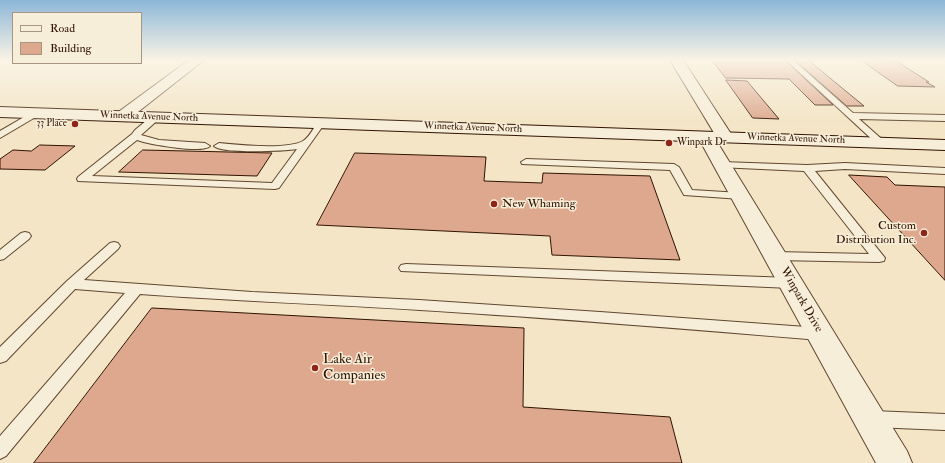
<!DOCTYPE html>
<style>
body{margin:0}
#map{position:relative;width:945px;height:463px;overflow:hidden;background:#f3e5c5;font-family:"IM FELL Double Pica",serif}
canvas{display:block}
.legend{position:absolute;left:12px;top:12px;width:130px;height:52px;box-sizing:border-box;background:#f7eed9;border:1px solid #a79682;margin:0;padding:5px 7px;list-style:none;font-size:12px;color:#301300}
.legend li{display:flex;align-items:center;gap:8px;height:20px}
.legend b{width:20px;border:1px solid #a79682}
</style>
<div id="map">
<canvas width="945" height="463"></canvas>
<ul class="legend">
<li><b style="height:5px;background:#f7eed9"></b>Road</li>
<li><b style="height:11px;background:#dda88e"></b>Building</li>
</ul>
</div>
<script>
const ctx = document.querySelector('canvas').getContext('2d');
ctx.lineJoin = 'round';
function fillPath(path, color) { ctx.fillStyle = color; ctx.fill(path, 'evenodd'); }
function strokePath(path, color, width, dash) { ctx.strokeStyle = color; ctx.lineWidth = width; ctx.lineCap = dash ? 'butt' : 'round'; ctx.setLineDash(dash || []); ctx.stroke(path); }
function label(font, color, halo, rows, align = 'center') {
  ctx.font = font + ' "IM FELL Double Pica",serif'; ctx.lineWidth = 3; ctx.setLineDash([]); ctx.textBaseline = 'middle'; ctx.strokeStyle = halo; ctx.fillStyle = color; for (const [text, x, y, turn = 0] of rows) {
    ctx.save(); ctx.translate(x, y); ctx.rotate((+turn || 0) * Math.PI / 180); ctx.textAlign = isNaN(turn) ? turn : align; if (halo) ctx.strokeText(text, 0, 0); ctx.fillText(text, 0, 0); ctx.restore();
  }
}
const building = new Path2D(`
 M712 60H785L833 105H815L789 79 726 78Z
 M795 60H808L864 106H847Z
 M861 60 896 61 929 82H926L935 87 898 86Z
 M726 80 747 81 779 119 753 118Z
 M40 145 75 146 45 170 0 169V159L13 150 31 151Z
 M143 150 272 153 257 176 119 172Z
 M355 153 486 157 484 181 542 183 543 173 650 176 680 260 552 255 550 236 317 225Z
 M849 175 887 177 895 185 945 187V280Z
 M152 308 524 328 523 407 670 417 682 463H34Z`);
fillPath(building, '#dda88e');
strokePath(building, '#301300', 1);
const lane = new Path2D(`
 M786 60H793L853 113 945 115V121L859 119 885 142 880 145 877 144Z
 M36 110 39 111 40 113 39 115 0 138V131Z
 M156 114 160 117 159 119 141 135 159 140 205 143 210 146C202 154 148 144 137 140L92 176 272 183 297 149C284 151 222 154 214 146L219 143C238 145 287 150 303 141 310 137 314 127 318 121H324L325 123 279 188 275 189 78 181 77 179 78 177 132 134 135 130 153 115Z
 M526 159 674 164 679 167 692 190 741 193 746 196 741 199 684 195 670 170 522 164 521 162Z
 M722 162 807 165 845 163 945 168V174L845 169 815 171 885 258 884 261 879 262 775 260 771 259 769 256 771 253 775 252 869 254 804 171 718 167 717 165Z
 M25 232 29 233 31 236 29 239 4 259 0 260V250L21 233Z
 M114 242 118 243 120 246 118 249 84 280 252 292 419 300 600 312 820 328 825 330 827 334 825 338 820 340C687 329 554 318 420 310 327 304 233 301 140 294L6 456 0 459V436L125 293 75 289 6 361 0 363V347L67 281 110 243Z
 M406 264 791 278 796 280 798 283 796 286 791 288 401 271 399 268 401 265Z
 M873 411 945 414V430L873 427 867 425 864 419 867 413Z`);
const street = new Path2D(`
 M189 60H204L129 119 123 121 117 119 115 116 117 113Z
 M670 60H683L733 137 731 141 725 142 719 141Z
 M706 132 712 133 714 137 907 451 912 463H876L698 137 700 133Z`);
const secondary = new Path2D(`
 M0 107 945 140V150L0 117Z`);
strokePath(lane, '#614831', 2);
strokePath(street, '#614831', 2);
strokePath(secondary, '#301300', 2);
fillPath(lane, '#f7eed9');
fillPath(street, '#f7eed9');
fillPath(secondary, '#f7eed9');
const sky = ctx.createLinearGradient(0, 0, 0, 125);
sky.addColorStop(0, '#8cb7d8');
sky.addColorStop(0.48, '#faf3e5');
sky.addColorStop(1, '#faf3e500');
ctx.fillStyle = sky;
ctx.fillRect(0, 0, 945, 125);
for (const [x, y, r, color] of [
 [75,124,4,"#8f2418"],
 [669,143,4,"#8f2418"],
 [494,204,4,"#8f2418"],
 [924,233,4,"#8f2418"],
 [315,368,4,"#8f2418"]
]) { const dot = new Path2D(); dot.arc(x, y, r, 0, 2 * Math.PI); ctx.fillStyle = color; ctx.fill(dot); strokePath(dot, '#f7eed9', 1.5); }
label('10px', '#301300', '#f7eed9', [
 ["Winnetka Avenue North",149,117,2],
 ["Winnetka Avenue North",473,128,2],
 ["Winnetka Avenue North",796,139,2]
]);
label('10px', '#301300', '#f7eed9', [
 ["33 Place",67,124],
 ["Winpark Dr",677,143,"left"]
], 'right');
label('12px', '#301300', '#f7eed9', [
 ["New Whaming",502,204],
 ["Custom",916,226,"right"],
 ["Distribution Inc.",916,240,"right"]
], 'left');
label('12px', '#301300', '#f7eed9', [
 ["Winpark Drive",801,300,60]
]);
label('14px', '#301300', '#f7eed9', [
 ["Lake Air",323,360],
 ["Companies",323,376]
], 'left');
</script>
